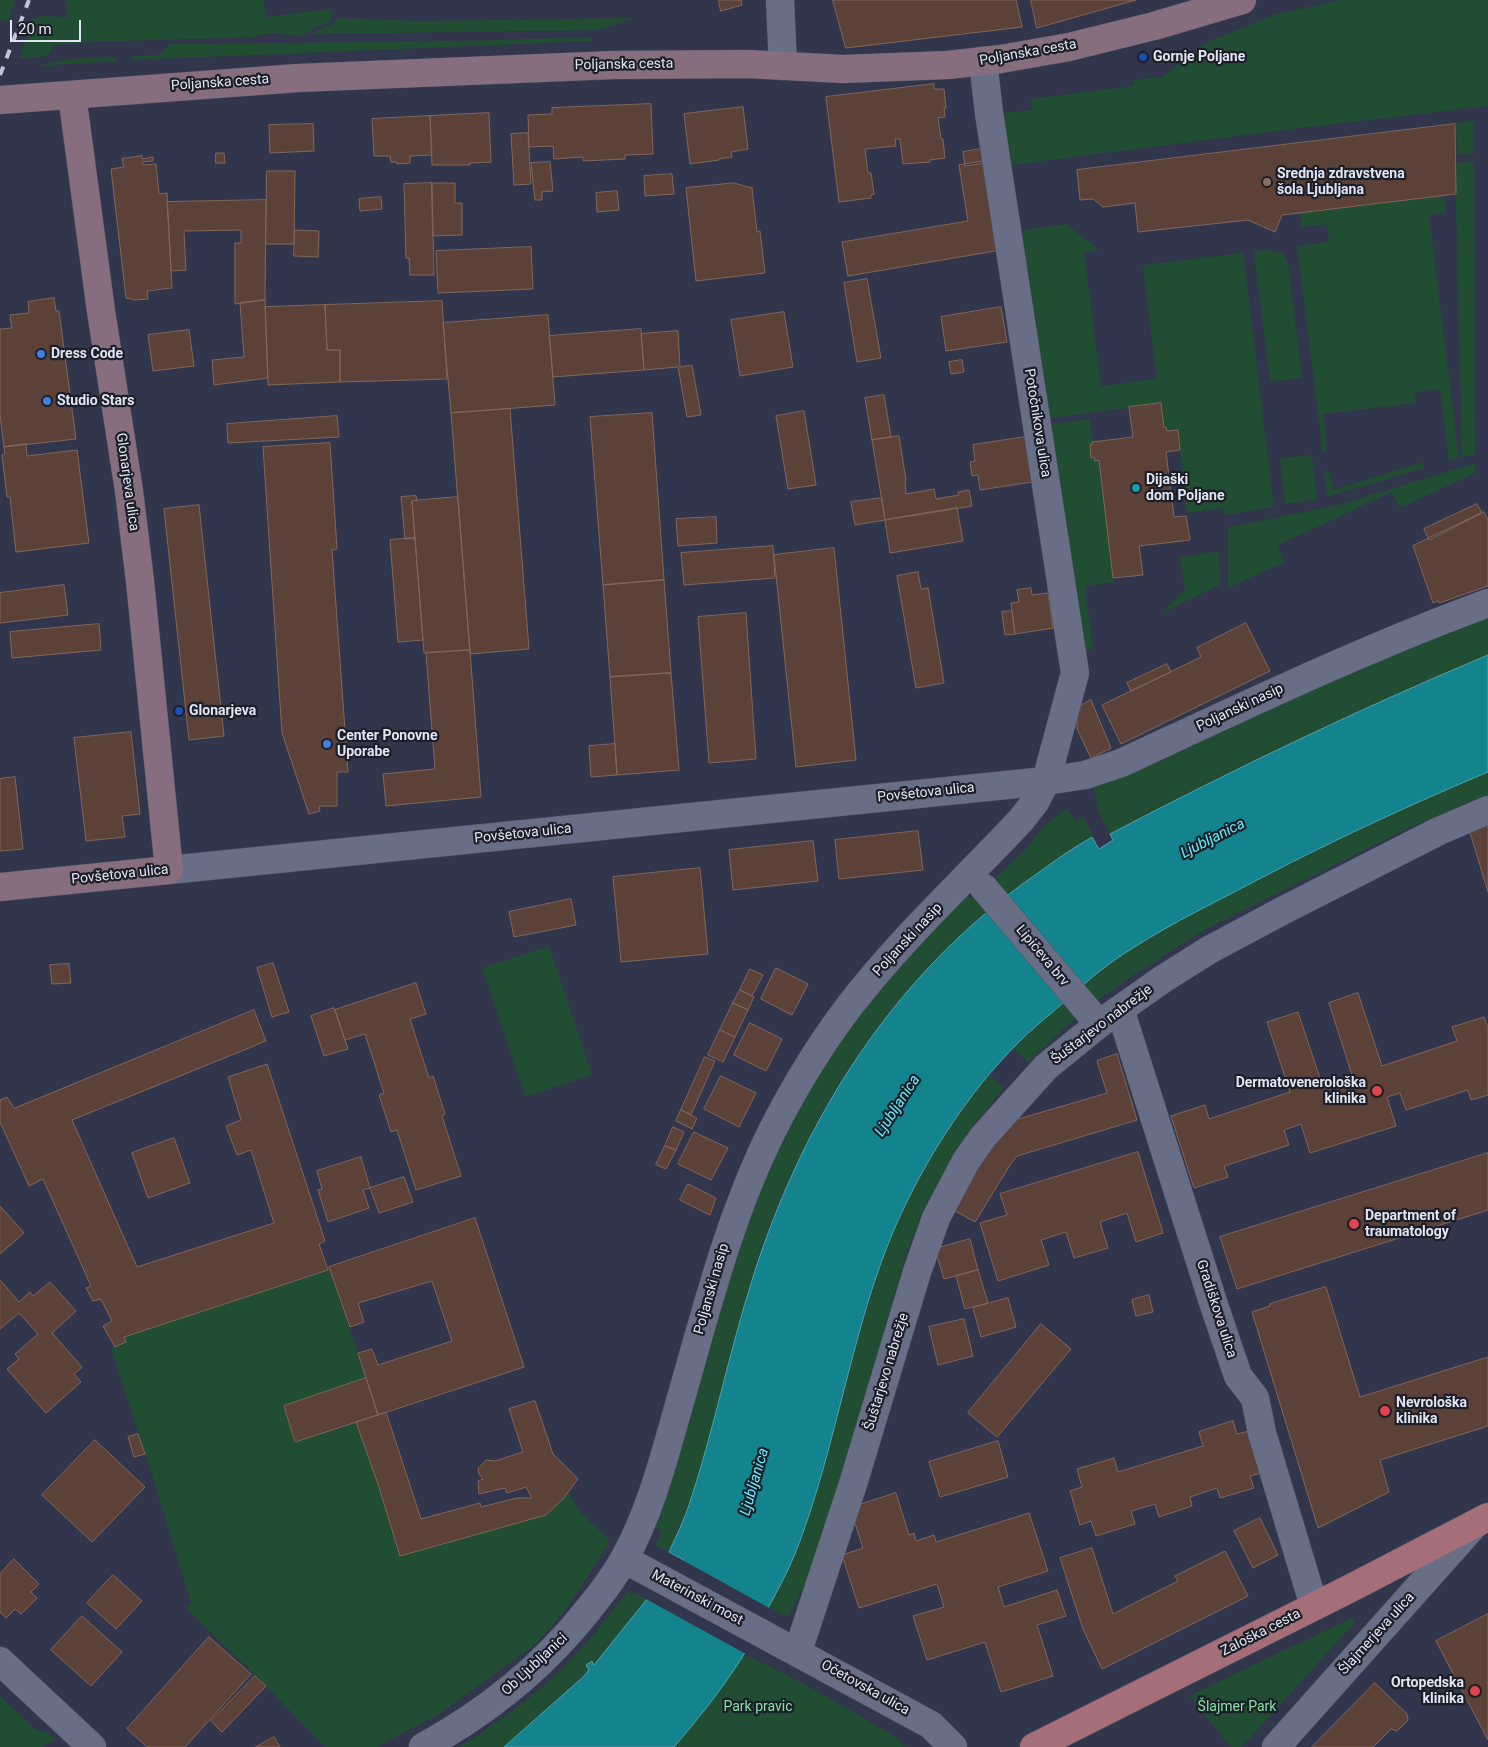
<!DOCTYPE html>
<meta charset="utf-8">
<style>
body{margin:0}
#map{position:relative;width:1488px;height:1747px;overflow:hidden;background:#32364c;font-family:Roboto,sans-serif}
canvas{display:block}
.scale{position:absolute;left:10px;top:20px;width:71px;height:22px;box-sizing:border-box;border:2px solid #e1e4f3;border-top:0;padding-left:6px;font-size:15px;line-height:18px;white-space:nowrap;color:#e1e4f3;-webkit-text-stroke:4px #1c1e28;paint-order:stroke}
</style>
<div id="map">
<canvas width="1488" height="1747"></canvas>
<div class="scale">20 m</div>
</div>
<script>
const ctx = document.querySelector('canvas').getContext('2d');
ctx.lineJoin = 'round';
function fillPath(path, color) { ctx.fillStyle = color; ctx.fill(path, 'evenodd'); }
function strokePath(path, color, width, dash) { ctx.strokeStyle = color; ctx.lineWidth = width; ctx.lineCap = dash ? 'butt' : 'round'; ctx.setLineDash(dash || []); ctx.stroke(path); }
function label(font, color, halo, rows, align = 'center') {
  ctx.font = font + ' Roboto,sans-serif'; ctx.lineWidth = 4.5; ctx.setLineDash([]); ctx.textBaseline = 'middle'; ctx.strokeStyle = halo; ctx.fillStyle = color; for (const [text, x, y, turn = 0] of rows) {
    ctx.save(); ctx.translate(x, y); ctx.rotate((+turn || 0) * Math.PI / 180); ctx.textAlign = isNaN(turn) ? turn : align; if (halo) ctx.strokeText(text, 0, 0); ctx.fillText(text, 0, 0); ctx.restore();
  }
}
fillPath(new Path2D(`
 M0 0H15L8 21 0 20Z
 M63 0H263L266 17 331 9 332 18 327 23 314 28 303 36 266 33 253 37 92 42 54 45 48 55 33 58H19L34 19 43 16 67 17V3Z
 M1340 0H1488V106L1291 129 1012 165 1003 113 1032 110 1031 99 1134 86V80L1162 77 1205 43 1277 14Z
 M339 18 419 21 634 18 599 30 317 34 307 36 333 24Z
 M592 37V41L131 60V56L159 55 170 44 461 41Z
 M116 57 117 61 35 66 69 59Z
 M1473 121 1474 154 1457 155 1456 123Z
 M1474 162 1475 454 1462 457 1455 163Z
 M1444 196 1446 212 1429 215 1459 458 1449 461 1440 389 1415 392 1416 403 1323 414 1327 450 1323 452 1297 246 1329 242 1327 224 1301 227 1300 213Z
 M1066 224 1099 250 1084 252 1101 386 1157 379 1143 265 1243 253 1274 507 1224 515 1223 508 1187 513 1178 430 1167 431 1166 427 1164 428 1161 404 1050 418 1022 230Z
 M1268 250 1282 253 1288 263 1302 378 1270 382 1254 251Z
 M1090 419 1093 444H1090L1091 457 1099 460 1114 582 1085 586 1093 647 1085 652 1051 424Z
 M1312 455 1317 499 1285 504 1280 459Z
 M1423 462 1424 468 1327 497 1324 472 1326 470 1330 472 1333 490Z
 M1475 463V473L1402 507 1398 506 1392 492 1278 545 1284 562 1228 588V528L1230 527 1339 505Z
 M1219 551 1220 585 1161 613 1185 590 1180 558Z
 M1488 617V655C1359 709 1234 769 1110 834L1098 810 1094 787C1136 773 1176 752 1216 734 1306 694 1395 651 1488 617Z
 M1488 772V794L1407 829 1237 913 1198 934 1136 973 1090 1006 1077 989 1130 949 1185 916 1293 861 1418 801Z
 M1067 808 1076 821 1083 817 1093 835 1091 836 1092 837 1073 848 1001 900 987 886 1024 851 1045 825Z
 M981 891 992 906C948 947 905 990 869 1039 820 1106 776 1198 752 1278 731 1354 716 1434 688 1507 683 1522 675 1537 669 1552L655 1545 662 1530 654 1527 731 1264 764 1176 795 1113 825 1063 869 1000 966 894 972 899Z
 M549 946 592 1075 525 1097 482 968Z
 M1070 996 1083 1011 1028 1062 1013 1048Z
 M990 1075 1004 1088C993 1102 981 1115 970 1130 944 1168 923 1209 907 1252L844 1469 808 1580 787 1617 769 1607C814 1524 832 1431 856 1341 860 1329 864 1317 868 1305 873 1292 876 1278 880 1265 902 1202 945 1124 990 1075Z
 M329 1267 366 1378 284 1406 295 1442 356 1422 378 1484 400 1556 546 1515 563 1499 569 1492 577 1509 610 1541 564 1612 536 1644 439 1714 377 1747H325L266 1686 186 1608 191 1603 154 1481 111 1348 126 1342 124 1337 328 1270Z
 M628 1591 647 1599 594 1665 587 1664 589 1670 528 1727 504 1747H459C493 1727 529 1700 558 1673 584 1648 606 1619 628 1591Z
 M1352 1618 1355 1622 1242 1747H1231L1189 1696Z
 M744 1654C786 1673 827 1697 867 1720 879 1728 896 1735 905 1747H674L707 1708Z
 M0 1696 36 1730 50 1734 55 1740 42 1747H0Z`), '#214d32');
const water = new Path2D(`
 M1488 655V772C1412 804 1336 839 1263 877 1218 901 1175 921 1133 948 1110 962 1089 979 1069 998 1051 1014 1031 1029 1014 1047 957 1105 908 1187 881 1263 847 1358 832 1460 795 1554 787 1573 778 1590 768 1608 760 1624 752 1640 743 1656 723 1688 699 1718 674 1747H504L583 1677 589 1670 586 1665 592 1661 594 1665 647 1599 657 1605 683 1560 669 1552C676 1536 684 1521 689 1505 714 1430 729 1352 753 1277 803 1119 892 978 1028 880 1049 865 1069 850 1092 837L1099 849 1113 840 1110 834C1234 769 1359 709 1488 655Z`);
fillPath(water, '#13838d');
strokePath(water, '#51a0ac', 1);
fillPath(new Path2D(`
 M666 1551 771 1609 746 1654 644 1598 647 1597 656 1602 680 1561 667 1554Z`), '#32364c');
const building = new Path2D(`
 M719 0H741L742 5 721 11Z
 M833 0H1016L1022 27 846 48Z
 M1031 0H1136L1037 28Z
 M934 84V89H944L946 108H944L945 117 938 118 941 139H943L945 158 930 160V162L903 164 900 139H895L896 146 865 149 868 173H871L874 194 871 195V198L839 202 826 97Z
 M651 104 653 154 625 155V159L583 161V157L554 159 553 146 529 147 528 115 552 114V108Z
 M743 107 748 149 731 152 732 157 719 159V160L690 164 684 114Z
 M489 113 491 162 470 163V165H432L430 116Z
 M430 116 432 155 410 156V163L397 164V162H391L390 156H374L372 119Z
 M313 124 314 151 270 153 269 125Z
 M1455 124 1456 194 1282 215 1275 232 1248 220 1138 232 1135 203 1103 207 1093 199 1080 200 1077 170Z
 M528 133 531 184 514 185 511 134Z
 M981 149 984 163 965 166 963 152Z
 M216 153H224L225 163H216Z
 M142 156V159L153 157V161L142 162 143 165 156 164 159 194 167 193 172 288 147 291 148 299 136 300 126 298 111 169 124 167 122 159Z
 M986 161 1001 250 848 276 842 242 968 221 959 165Z
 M550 162 553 191 542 192V200H535L531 163Z
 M267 171H295L294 244H266Z
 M672 174 674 194 645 196 644 176Z
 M432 183H455V203H462V235L433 236Z
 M432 183 434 275H410L409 258H406L404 184Z
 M734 183 752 188 757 232 760 231 765 273 696 281 686 188Z
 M617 191 619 210 597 212 596 193Z
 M381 197 382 209 360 211 359 199Z
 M266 200 265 300 235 304V243H241V230L184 231 186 270 171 271 167 202Z
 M295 230 319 231 318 257 294 256Z
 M531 247 533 289 438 293 436 251Z
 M867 279 881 358 857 362 844 283Z
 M54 298 56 311H59L76 439 4 447 0 415V329L12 328 10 315 29 313 28 302Z
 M265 300 268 378 214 385 212 360 244 357 240 303Z
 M442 301 447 379 340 382V350H327L325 305Z
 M325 305 327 350H340V382L268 385 265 307Z
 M1001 307 1007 342 946 351 941 317Z
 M784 312 793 367 740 376 731 320Z
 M548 315 555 405 451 413 443 323Z
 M641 329 644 370 553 377 549 336Z
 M189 330 194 366 153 371 148 335Z
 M678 331 680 367 692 365 701 415 687 417 678 367 644 370 641 334Z
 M962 360 964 372 951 374 949 362Z
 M884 395 891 437 872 440 865 398Z
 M1161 403 1164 428 1166 427 1167 431 1178 430 1180 450 1166 452 1174 517 1186 516 1190 540 1139 546 1143 575 1113 578 1099 460 1095 461 1094 457 1091 458 1090 444H1093L1092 442 1133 437 1129 407Z
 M510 409 529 649 470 654 451 413Z
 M804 411 816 485 788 489 776 416Z
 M652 413 664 580 603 585 590 417Z
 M337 416 339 437 228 443 227 424Z
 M899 436 906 480 905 481 906 494 934 489 936 499 959 495 958 492 969 490 972 506 885 520 872 440Z
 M1025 437 1032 482 980 490 978 475 972 476 970 462 975 461 973 445Z
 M330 443 337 549 332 550 348 772H337V806H319L320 811 309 814 282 733 263 447Z
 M26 444 27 456 77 450 89 543 16 552 10 497H7L2 455 5 454 4 447Z
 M416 496 417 500 412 501 415 538 405 539 401 497Z
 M458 497 470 650 424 653 412 501Z
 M882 498 885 520 855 525 851 502Z
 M1477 504 1482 513 1429 540 1424 529Z
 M199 505 224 736 189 740 164 509Z
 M957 508 963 541 890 553 885 520Z
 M1484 512 1488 520V586L1439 603 1438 601 1433 603 1413 546Z
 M716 517 717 543 678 546 676 519Z
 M415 538 423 640 398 642 390 540Z
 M773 546 775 578 684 585 681 553Z
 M834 548 856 760 796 767 774 555Z
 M918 572 921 589 928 588 944 683 916 688 897 576Z
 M664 580 671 673 610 677 603 585Z
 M64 585 68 615 0 623V593Z
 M1031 588 1032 595 1048 593 1053 628 1015 634 1011 603 1019 602 1017 590Z
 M1012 611 1015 634 1005 635 1002 612Z
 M746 613 756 759 709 763 698 617Z
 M1246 623 1270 671 1121 744 1102 705 1201 657 1197 648Z
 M99 624 101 650 12 658 10 632Z
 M470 650 481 797 386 806 383 774 435 769 426 653Z
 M1167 664 1171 672 1131 691 1127 683Z
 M671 673 679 770 617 775 610 677Z
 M1091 700 1111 748 1091 758 1077 729V708Z
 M131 732 140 814 122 816 125 837 86 841 74 738Z
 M615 744 617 775 591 777 589 746Z
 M15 777 23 849 0 851V779Z
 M1488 824V892L1469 829Z
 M918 831 923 870 839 879 835 840Z
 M813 841 818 881 733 890 729 850Z
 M700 868 708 954 621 962 613 877Z
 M571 899 576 925 514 937 509 912Z
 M273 963 289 1012 272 1017 257 968Z
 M69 964 71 983 52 984 50 965Z
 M776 968 808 984 792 1015 761 999Z
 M750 969 763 975 752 996 740 990Z
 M416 983 426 1014 410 1019 429 1078 433 1076 445 1114 442 1116 461 1176 416 1190 397 1130 391 1132 379 1095 384 1093 365 1034 345 1040 335 1010Z
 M740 990 754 997 748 1010 733 1003Z
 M1358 993 1382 1066 1457 1041 1452 1027 1484 1017 1488 1028V1095L1471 1100 1468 1090 1406 1110 1400 1093 1387 1097 1396 1126 1310 1153 1301 1124 1284 1130 1289 1145 1224 1166 1228 1177 1194 1188 1171 1116 1205 1105 1209 1119 1290 1092 1267 1022 1298 1012 1322 1084 1352 1075 1329 1003Z
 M733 1003 748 1010 735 1037 720 1030Z
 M334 1008 348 1049 324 1056 311 1016Z
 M254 1010 266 1041 72 1120 137 1267 274 1223 251 1150 237 1155 226 1126 241 1120 228 1077 267 1064 325 1241 319 1244 328 1270 124 1337 126 1342 115 1347 103 1326 112 1321 101 1299 93 1301 86 1288 91 1286 43 1179 29 1186 0 1122V1100L7 1097 14 1108Z
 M750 1023 782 1039 766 1071 734 1055Z
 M720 1030 735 1037 723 1062 708 1055Z
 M1117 1054 1137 1120 1017 1156 1010 1165 975 1222 950 1208 1005 1123 1107 1093 1097 1061Z
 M705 1057 715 1061 691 1115 681 1110Z
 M721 1076 756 1093 739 1127 704 1109Z
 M681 1110 697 1118 692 1129 676 1121Z
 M673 1127 684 1132 676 1150 665 1146Z
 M694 1132 728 1148 711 1180 678 1164Z
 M174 1138 190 1183 148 1198 132 1153Z
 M665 1146 676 1150 666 1169 656 1165Z
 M1138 1152 1163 1233 1136 1242 1127 1213 1100 1222 1108 1248 1074 1258 1066 1232 1041 1240 1049 1265 998 1281 980 1223 1007 1215 1000 1194Z
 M1488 1153V1210L1237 1289 1220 1237Z
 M361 1157 370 1188 363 1190 369 1208 328 1222 318 1190 322 1189 317 1171Z
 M404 1177 413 1202 379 1213 370 1188Z
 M688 1184 716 1198 710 1215 680 1200Z
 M0 1206 24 1233 0 1254Z
 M475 1218 524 1367 378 1415 358 1353 372 1349 378 1365 452 1341 432 1281 358 1303 364 1322 350 1327 329 1267Z
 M970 1239 978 1270 944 1279 935 1249Z
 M978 1270 988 1303 965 1309 956 1276Z
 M0 1280 19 1302 30 1292 33 1296 50 1282 76 1311 52 1333 82 1367 74 1374 81 1382 46 1413 7 1369 19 1359 15 1354 38 1334 19 1313 0 1329Z
 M1326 1287 1360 1397 1488 1357V1426L1380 1460 1389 1492 1318 1528 1252 1312 1270 1306V1304Z
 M1149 1295 1153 1312 1136 1316 1132 1300Z
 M1008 1298 1016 1327 981 1337 973 1308Z
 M964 1319 973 1356 938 1365 929 1327Z
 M1041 1324 1071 1349 997 1437 968 1413Z
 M366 1378 378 1415 295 1442 284 1406Z
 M535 1401 553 1454 578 1479 563 1499 546 1515 400 1556 378 1484 356 1422 386 1412 421 1519 480 1503 481 1507 517 1498H532L526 1487 507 1493 505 1488 479 1494 478 1481 483 1479 479 1474 478 1469 486 1460 495 1461 523 1452 509 1409Z
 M1233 1421 1237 1434 1249 1431 1261 1473 1250 1476 1254 1488 1220 1498 1217 1488 1190 1497 1192 1506 1159 1517 1155 1504 1131 1511 1135 1524 1096 1536 1091 1521 1080 1525 1070 1491 1082 1487 1077 1469 1114 1458 1118 1472 1203 1446 1199 1432Z
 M138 1434 145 1454 134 1457 128 1437Z
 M95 1440 145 1487 92 1542 42 1495Z
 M998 1441 1008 1477 940 1497 929 1462Z
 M896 1493 909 1535 914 1533 916 1541 934 1535 936 1542 1029 1513 1048 1571 998 1587 1004 1607 1057 1590 1066 1616 1037 1625 1053 1676 1001 1692 985 1642 927 1660 913 1616 944 1607 937 1584 859 1608 842 1555 863 1548 850 1508Z
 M1260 1518 1278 1555 1253 1568 1234 1531Z
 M1092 1548 1113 1614 1178 1581 1175 1576 1225 1551 1248 1596 1102 1669 1083 1629 1060 1558Z
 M14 1559 39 1584 31 1592 37 1598 21 1614 15 1609 6 1618 0 1612V1574Z
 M113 1575 142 1601 116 1629 87 1603Z
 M1488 1614V1740L1436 1641Z
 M82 1616 122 1652 91 1686 51 1650Z
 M209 1637 251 1674 185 1747H147L127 1729Z
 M255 1676 266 1686 222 1732 211 1721Z
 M1375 1683 1407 1714 1408 1720 1397 1731 1391 1729 1373 1747H1312Z
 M274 1737 280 1747H256Z`);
fillPath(building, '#5b4138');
strokePath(building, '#82665b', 1);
const street = new Path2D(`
 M780 0 783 66
 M169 870 1046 781 1085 775 1121 763C1242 707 1363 649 1488 603
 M984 888 1099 1024
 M1120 1009 1213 1302 1238 1376 1255 1398 1262 1433 1314 1606
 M624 1559 931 1725 953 1747
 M798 1651 853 1484 917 1272 936 1218 966 1161 983 1137 1046 1067 1099 1024 1163 979 1209 950 1284 910 1439 831 1488 810
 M0 1661 92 1747
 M423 1747C487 1712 543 1667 588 1610 601 1594 614 1577 624 1559 651 1512 666 1450 681 1398 707 1307 730 1215 773 1129 795 1086 821 1043 851 1004 902 938 964 881 1021 820L1035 802 1046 781 1075 673 989 113 983 61
 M1276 1747 1475 1524`);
const secondary = new Path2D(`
 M0 100 298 78 614 65 747 64 843 69 948 65 1001 59 1069 47 1154 26 1242 0
 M0 887 169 870 140 581 129 491 101 311 72 95`);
const primary = new Path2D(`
 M1034 1747 1347 1590 1488 1517`);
strokePath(street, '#4e5164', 29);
strokePath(secondary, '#4e5164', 29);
strokePath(primary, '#4e5164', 29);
strokePath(street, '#696e87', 28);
strokePath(secondary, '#876e7f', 28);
strokePath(primary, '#a46f77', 28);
strokePath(new Path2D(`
 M0 75 29 0`), '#c2c5d5', 4, [9, 9]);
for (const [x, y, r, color] of [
 [1143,57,5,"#1a4fb4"],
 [1267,182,5,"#8d6e63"],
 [41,354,5,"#3f7fe0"],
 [47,401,5,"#3f7fe0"],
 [1136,488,5,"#0f9aa8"],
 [179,711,5,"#1a4fb4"],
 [327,744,5,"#3f7fe0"],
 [1377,1091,6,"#e0444e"],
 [1354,1224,6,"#e0444e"],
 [1385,1411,6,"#e0444e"],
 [1475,1691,6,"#e0444e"]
]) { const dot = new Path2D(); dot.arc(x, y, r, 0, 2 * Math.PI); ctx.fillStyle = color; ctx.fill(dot); strokePath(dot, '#1c1e28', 2); }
label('14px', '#e1e4f3', '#1c1e28', [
 ["Poljanska cesta",1028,53,-10],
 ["Poljanska cesta",624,65,-1],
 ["Poljanska cesta",220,83,-4],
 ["Potočnikova ulica",1037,423,81],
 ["Glonarjeva ulica",127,482,82],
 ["Poljanski nasip",1240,708,-25],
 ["Povšetova ulica",926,793,-6],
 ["Povšetova ulica",523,834,-6],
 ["Povšetova ulica",120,875,-6],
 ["Poljanski nasip",908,940,-47],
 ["Lipičeva brv",1042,956,50],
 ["Šuštarjevo nabrežje",1102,1025,-37],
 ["Poljanski nasip",712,1289,-74],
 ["Gradiškova ulica",1216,1309,72],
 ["Šuštarjevo nabrežje",887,1372,-73],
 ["Materinski most",697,1598,28],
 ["Zaloška cesta",1261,1633,-27],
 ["Šlajmerjeva ulica",1377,1634,-48],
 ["Ob Ljubljanici",535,1665,-43],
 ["Očetovska ulica",865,1688,29]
]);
label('bold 14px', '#e1e4f3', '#1c1e28', [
 ["Gornje Poljane",1153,57],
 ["Srednja zdravstvena",1277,174],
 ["šola Ljubljana",1277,190],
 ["Dress Code",51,354],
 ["Studio Stars",57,401],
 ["Dijaški",1146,480],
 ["dom Poljane",1146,496],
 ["Glonarjeva",189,711],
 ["Center Ponovne",337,736],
 ["Uporabe",337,752],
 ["Dermatovenerološka",1366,1083,"right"],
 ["klinika",1366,1099,"right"],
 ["Department of",1365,1216],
 ["traumatology",1365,1232],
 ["Nevrološka",1396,1403],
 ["klinika",1396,1419],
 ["Ortopedska",1464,1683,"right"],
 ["klinika",1464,1699,"right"]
], 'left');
label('14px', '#85e0a5', '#1c1e28', [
 ["Park pravic",758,1707],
 ["Šlajmer Park",1237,1707]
]);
label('italic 15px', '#61eefc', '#1c1e28', [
 ["Ljubljanica",1213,839,-27],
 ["Ljubljanica",898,1106,-57],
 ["Ljubljanica",755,1482,-74]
]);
</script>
